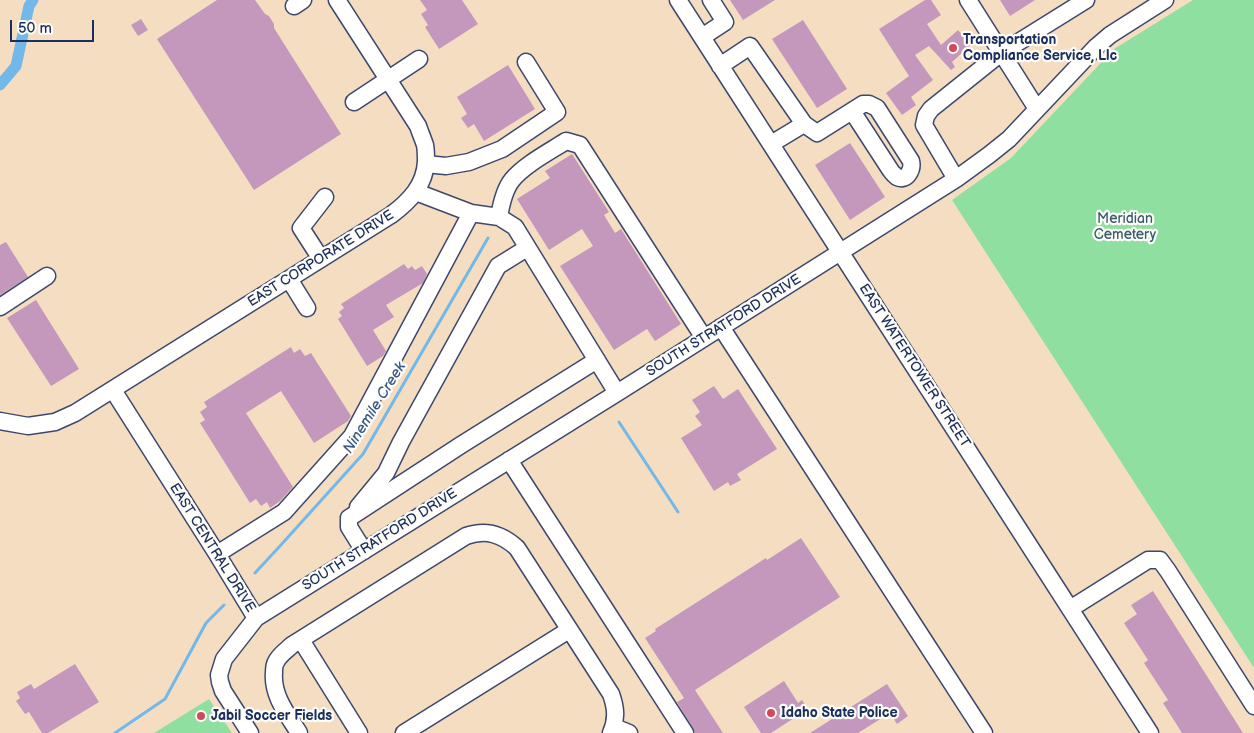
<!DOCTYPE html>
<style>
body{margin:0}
#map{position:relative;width:1254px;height:733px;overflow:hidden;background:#f5ddc2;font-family:"Balsamiq Sans",sans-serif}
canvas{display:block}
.scale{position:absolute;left:10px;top:20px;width:84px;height:22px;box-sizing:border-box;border:2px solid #1b2f5e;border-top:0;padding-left:6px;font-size:15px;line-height:18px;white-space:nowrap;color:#1b2f5e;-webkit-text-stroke:4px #fdfcf7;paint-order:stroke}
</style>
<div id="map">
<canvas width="1254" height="733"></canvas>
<div class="scale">50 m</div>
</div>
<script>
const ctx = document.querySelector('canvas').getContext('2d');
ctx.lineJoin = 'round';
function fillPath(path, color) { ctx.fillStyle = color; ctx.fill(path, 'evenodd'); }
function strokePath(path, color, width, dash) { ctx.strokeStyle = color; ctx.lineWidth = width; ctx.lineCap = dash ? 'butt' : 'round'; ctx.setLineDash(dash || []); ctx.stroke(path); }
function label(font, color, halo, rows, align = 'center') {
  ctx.font = font + ' "Balsamiq Sans",sans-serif'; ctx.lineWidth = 4.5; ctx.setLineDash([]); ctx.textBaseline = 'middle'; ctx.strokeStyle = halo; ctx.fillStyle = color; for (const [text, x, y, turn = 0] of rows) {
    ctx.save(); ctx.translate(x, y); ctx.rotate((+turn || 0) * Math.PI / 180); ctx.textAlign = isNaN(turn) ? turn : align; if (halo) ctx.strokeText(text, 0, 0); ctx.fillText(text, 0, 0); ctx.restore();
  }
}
fillPath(new Path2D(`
 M1193 0H1254V668L952 200 1011 158 1114 49Z
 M209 699 232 733H154Z`), '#8fe0a0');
strokePath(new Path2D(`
 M619 422 678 512
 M255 573 280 546 363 454 488 238
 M115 733 165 699 206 623 224 605`), '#72b8e9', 3);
strokePath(new Path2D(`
 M0 85 16 66 29 6 33 0`), '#72b8e9', 11);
fillPath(new Path2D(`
 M217 0H255L265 14 269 16 274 24V28L341 134 254 190 157 39Z
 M420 0H462L478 24 439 49 425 27 428 25 421 14 427 10Z
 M730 0H775L743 20Z
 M925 0H931L941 15 927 24 941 45 958 30 971 45 952 62 955 67 951 70 929 46 915 55 933 80 911 97 916 105 902 115 886 93 909 76 879 29Z
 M1000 0H1035L1010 16Z
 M141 19 148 30 138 36 131 25Z
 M803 20 847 89 817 108 772 39Z
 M508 65 535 109 484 141 474 124 468 128 461 118 467 114 457 97Z
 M850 143 885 197 850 220 815 165Z
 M572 154 609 212 604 215 615 233 621 229 681 324 655 341 647 329 614 350 560 266 593 246 582 229 549 250 517 199 550 178 545 171Z
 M6 242 28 277 0 295V245Z
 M404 264 408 269 412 266 415 270 422 266 427 274 423 283 386 305 394 317 373 330 386 351 383 356 367 366 338 319 342 316 339 312 344 308 341 304Z
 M36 300 79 369 51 386 7 318Z
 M291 347 294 353 300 349 305 356 311 353 351 416 348 421 314 443 281 391 246 413 293 487 280 501 270 508 267 502 261 506 256 499 250 503 200 423 205 420 200 412 207 407 204 402Z
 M714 386 723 399 738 389 777 449 737 474 741 480 730 486 728 482 714 491 681 438 702 425 695 416 700 412 692 400Z
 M801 538 840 597 695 690 723 733H695L693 728 677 702 684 698 645 638 656 631 655 629 766 558 767 560Z
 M1153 591 1243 733H1182L1163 703 1168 700 1144 663 1148 660 1124 623 1137 614 1131 605Z
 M75 664 99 702 48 733H42L29 712 25 714 16 701 20 698 17 692 31 684 34 689Z
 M784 681 798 703 802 700 808 709 771 733H761L744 707Z
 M887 684 908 716 897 724 890 713 858 733H810Z`), '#c498bc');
const minor = new Path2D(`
 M678 0 1150 733
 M968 0 1037 109
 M294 6 303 0
 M702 37 725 22 711 0
 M720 66 750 46 804 124 771 144
 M354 102 419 59
 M804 124 817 133 863 104H869L877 108 911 161C913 169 907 182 897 177 897 177 891 172 891 171L852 111
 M426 164 446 166 469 162 502 149 557 112 526 62
 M956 179 924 125 926 116 931 109 1001 53 1086 0
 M471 213 499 217 515 227 617 393
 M499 217C501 205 504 190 512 180 524 165 549 152 566 141L580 145 704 338
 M321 259 301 228 325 197
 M289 279 307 308
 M0 307 47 276
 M721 327 984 733
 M113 390 217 554 256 618
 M0 421 28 426 55 422 75 413 391 215C410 201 425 185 426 161 426 155 426 150 425 145 423 139 420 132 418 126L337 0
 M509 460 685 733
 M358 507 386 473 401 442 498 266 527 248
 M364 551 349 527V518L461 445 597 360
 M217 554 284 512 352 436 471 213 416 192
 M1070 609 1148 560H1160L1168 571 1254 706
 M301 640 359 733
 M614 727 629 733
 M250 733 223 691 220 682 219 675 224 659 256 618 617 393 956 179 989 155 1009 139 1096 47 1110 35 1165 0
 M299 733C288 715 272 696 274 673 274 670 274 665 276 662 279 655 287 650 292 645L466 536C486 529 502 534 517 548L611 694C616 708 617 719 611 733
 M404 733 569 630`);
strokePath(minor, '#3c496d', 19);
strokePath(minor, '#fff', 16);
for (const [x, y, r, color] of [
 [953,48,5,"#d1495b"],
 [771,713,5,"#d1495b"],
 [201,716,5,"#d1495b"]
]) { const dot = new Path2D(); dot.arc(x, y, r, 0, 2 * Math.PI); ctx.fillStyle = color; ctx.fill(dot); strokePath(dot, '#fdfcf7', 2); }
label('bold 14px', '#1b2f5e', '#fdfcf7', [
 ["Transportation",963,40],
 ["Compliance Service, Llc",963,56],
 ["Idaho State Police",781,713],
 ["Jabil Soccer Fields",211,716]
], 'left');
label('14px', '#385b6e', '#fdfcf7', [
 ["Meridian",1125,219],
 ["Cemetery",1125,235]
]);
label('14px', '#1b2f5e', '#fdfcf7', [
 ["EAST CORPORATE DRIVE",321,259,-32],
 ["SOUTH STRATFORD DRIVE",724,326,-32],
 ["EAST WATERTOWER STREET",914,366,57],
 ["SOUTH STRATFORD DRIVE",380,540,-32],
 ["EAST CENTRAL DRIVE",212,548,58]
]);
label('italic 15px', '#355888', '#fdfcf7', [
 ["Ninemile Creek",375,408,-58]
]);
</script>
